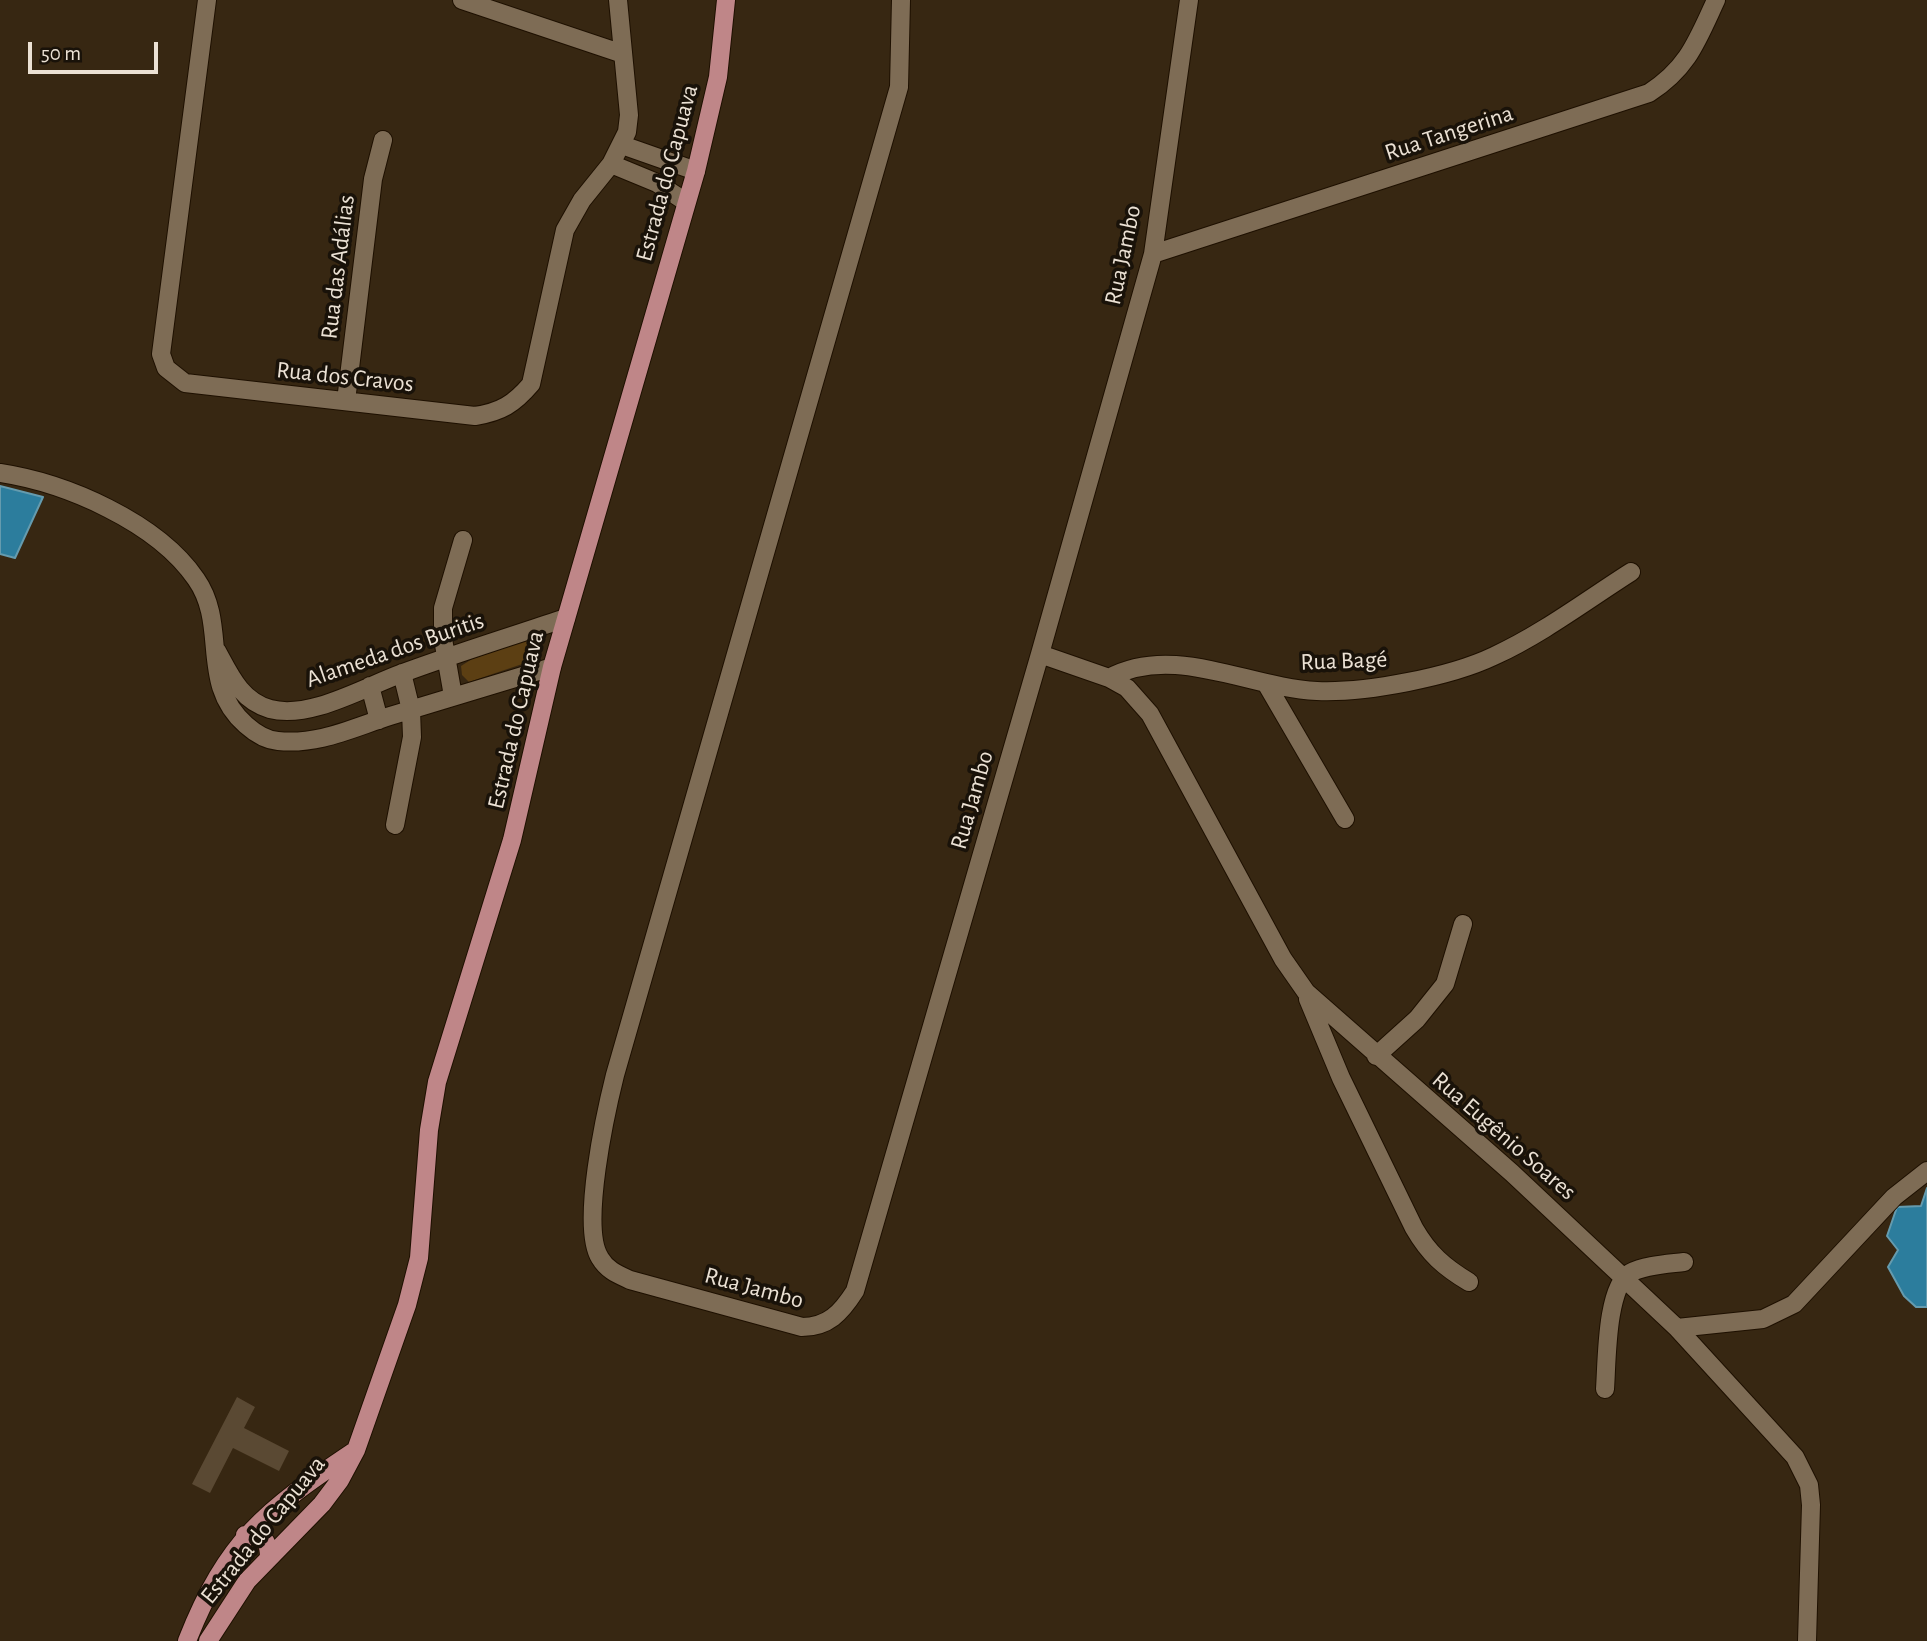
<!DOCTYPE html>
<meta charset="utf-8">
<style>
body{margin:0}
#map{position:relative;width:1927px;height:1641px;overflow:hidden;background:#372712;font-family:"Alegreya Sans",sans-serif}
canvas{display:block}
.scale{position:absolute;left:28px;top:42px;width:130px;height:32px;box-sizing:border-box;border:4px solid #ebe1d4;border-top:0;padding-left:9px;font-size:21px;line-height:24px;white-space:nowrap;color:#ebe1d4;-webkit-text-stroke:5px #191209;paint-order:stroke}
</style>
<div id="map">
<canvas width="1927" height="1641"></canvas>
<div class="scale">50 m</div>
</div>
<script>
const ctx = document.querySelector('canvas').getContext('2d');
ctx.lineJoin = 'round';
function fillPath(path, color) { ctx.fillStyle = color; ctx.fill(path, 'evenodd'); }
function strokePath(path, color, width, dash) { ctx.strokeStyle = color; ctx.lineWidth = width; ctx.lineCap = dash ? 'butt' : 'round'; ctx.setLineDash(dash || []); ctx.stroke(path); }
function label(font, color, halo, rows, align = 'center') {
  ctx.font = font + ' "Alegreya Sans",sans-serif'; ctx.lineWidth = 7; ctx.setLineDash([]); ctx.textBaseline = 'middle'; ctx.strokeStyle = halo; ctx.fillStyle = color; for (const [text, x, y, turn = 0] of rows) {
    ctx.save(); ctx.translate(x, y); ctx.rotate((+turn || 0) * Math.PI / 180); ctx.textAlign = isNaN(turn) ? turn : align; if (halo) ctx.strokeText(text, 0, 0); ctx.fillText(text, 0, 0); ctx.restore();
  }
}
fillPath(new Path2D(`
 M537 637 542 647 537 659 469 682 462 675 461 666 472 659Z`), '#5c3f13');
const water = new Path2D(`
 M0 486 43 497 15 558 0 554Z
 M1927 1188V1307H1916L1904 1296 1888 1267 1898 1250 1887 1236 1897 1207 1921 1206Z`);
fillPath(water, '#2c7d9d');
strokePath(water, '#659bae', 2);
fillPath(new Path2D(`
 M237 1397 255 1407 244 1428 289 1451 279 1471 233 1448 210 1493 192 1484Z`), '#5a4933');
const minor = new Path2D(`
 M207 0 161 354 166 368 185 383 475 416C501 412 514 404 531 384L565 230 582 200 611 164 627 132 629 115 618 0
 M462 0 623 54
 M901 0 899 87 615 1075C606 1111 580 1227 600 1258 607 1270 617 1274 630 1280L802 1327C828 1327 841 1313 855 1291L1040 654 1153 254 1189 0
 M622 145 696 171
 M611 164 657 183 686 202
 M1153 254 1649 93C1688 68 1697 41 1716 0
 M346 401 373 179 383 140
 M0 473C66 483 157 522 196 579 229 626 198 683 246 725 255 733 265 740 278 741 319 745 352 728 390 716 444 700 498 683 552 667
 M217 651C230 675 241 701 270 709 310 720 366 686 403 673 457 653 512 636 566 618
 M1040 654 1109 678 1127 688 1150 714 1283 959 1306 992 1512 1173 1677 1328 1795 1457 1809 1485 1811 1505 1807 1641
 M1109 678C1174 643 1249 688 1317 691 1366 693 1450 677 1494 656 1542 634 1587 600 1631 572
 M1267 685 1345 819
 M370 686 379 720
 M453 696 443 639V608L463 540
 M395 825 412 737 411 710 402 673
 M1308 999 1341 1078 1414 1228C1429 1254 1444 1267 1469 1282
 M1376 1056 1417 1019 1445 984 1463 924
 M1677 1328 1763 1319 1794 1304 1894 1197 1927 1171
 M1605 1389C1607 1362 1606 1287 1630 1273 1645 1265 1668 1264 1684 1262`);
const major = new Path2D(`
 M245 1535C263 1534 269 1540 269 1558
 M187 1641C227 1540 265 1511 353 1452
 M208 1641 247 1581 322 1504 340 1480 356 1450 407 1305 419 1258 429 1130 437 1082 512 840 552 667 696 171 718 77 726 0`);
strokePath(minor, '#1e1000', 20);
strokePath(major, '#1e1000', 20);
strokePath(minor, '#7e6c55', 18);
strokePath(major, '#bf8688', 18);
label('24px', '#ebe1d4', '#191209', [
 ["Rua Tangerina",1449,133,-18],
 ["Estrada do Capuava",667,173,-75],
 ["Rua Jambo",1123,255,-78],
 ["Rua das Adálias",338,267,-83],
 ["Rua dos Cravos",345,377,6],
 ["Alameda dos Buritis",395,650,-19],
 ["Rua Bagé",1344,661,-2],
 ["Estrada do Capuava",516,720,-77],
 ["Rua Jambo",972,800,-74],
 ["Rua Eugênio Soares",1504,1136,41],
 ["Rua Jambo",754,1288,15],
 ["Estrada do Capuava",263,1530,-51]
]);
</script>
